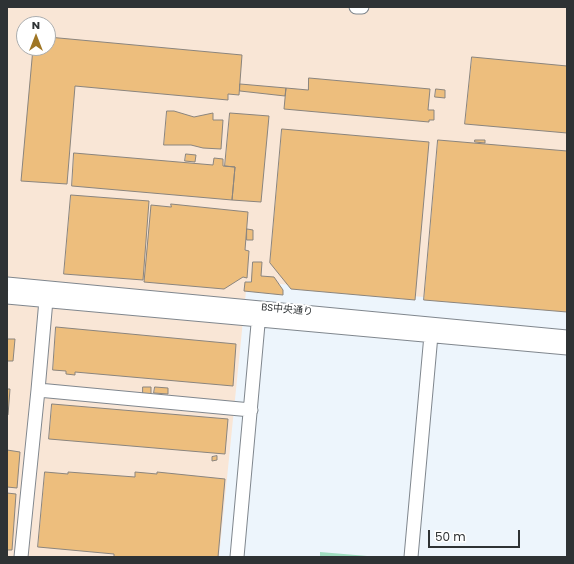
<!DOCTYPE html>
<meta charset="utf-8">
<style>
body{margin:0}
#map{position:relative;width:574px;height:564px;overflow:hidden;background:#edf5fc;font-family:Poppins,sans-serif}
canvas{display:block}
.frame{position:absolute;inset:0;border:8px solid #2e3234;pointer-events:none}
.north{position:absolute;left:16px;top:16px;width:40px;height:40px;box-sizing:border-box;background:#fff;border:1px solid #abadae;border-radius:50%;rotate:0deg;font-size:11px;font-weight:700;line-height:16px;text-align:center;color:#2e3234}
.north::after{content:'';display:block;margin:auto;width:14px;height:18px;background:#9f7625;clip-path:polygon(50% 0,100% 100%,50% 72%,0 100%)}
.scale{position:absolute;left:428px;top:530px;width:92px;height:18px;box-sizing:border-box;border:2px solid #2e3234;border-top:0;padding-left:5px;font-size:12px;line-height:14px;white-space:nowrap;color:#2e3234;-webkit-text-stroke:3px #fff;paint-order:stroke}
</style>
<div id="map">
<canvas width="574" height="564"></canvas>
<div class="frame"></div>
<div class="north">N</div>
<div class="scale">50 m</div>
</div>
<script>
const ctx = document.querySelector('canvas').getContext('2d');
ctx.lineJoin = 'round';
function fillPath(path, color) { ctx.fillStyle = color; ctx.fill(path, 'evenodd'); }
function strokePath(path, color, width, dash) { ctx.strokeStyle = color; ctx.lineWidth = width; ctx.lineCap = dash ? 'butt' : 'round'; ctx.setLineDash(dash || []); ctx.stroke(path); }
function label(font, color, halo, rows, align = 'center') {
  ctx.font = font + ' Poppins,"Noto Sans JP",sans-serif'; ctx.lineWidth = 4; ctx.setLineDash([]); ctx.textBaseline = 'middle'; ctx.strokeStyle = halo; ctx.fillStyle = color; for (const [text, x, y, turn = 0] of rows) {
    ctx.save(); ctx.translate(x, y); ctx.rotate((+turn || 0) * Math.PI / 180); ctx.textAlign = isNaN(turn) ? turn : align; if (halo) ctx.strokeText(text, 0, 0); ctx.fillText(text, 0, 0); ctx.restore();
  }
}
fillPath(new Path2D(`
 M7 7H567V310L247 281 219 557H7ZM24 24H48V48H24Z`), '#f9e6d6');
fillPath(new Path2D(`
 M320 552 379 557H320Z`), '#a0dec1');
const building = new Path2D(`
 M48 37 242 55 239 95 228 94V100L75 86 67 184 21 181 33 48H48Z
 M472 57 567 66V133L465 124Z
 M309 78 430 89 428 110H434V120H429V122L284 109 286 88 308 90Z
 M240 84 286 88 285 96 240 91Z
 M436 89 445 90V98L435 97Z
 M167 111H174L194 117 213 113V120H223L221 149 203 148 191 145H164Z
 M230 113 269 116 261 202 232 200 235 167 225 166Z
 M282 129 429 142 415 300 291 289 270 263Z
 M438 140 567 151V312L424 300Z
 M475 140H485V143L475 142Z
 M74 153 213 165 214 158 223 159V166L235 167 232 200 72 186Z
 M186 154 196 155 195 162 185 161Z
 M71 195 149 201 143 280 64 274Z
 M171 204 248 212 245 250 249 251 247 278 243 277 224 289 144 282 151 205 171 207Z
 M247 229 253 230V240H247Z
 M253 262H262L261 276 274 277 283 290V295L244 291 245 282H251Z
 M56 327 236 344 233 386 75 372V375L66 374V371L53 370Z
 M7 339H15L13 361H7Z
 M143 387H151V395H143Z
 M155 387 168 388V394L154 393Z
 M7 389H10L8 415H7Z
 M52 404 228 419 225 454 49 439Z
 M7 450 20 452 17 488 7 487Z
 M217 456V460L212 461V457Z
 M45 472 68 474V472L135 477V472L157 474V472L225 479 218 557H114V554L38 547Z
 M7 493 16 494 12 550H7Z`);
fillPath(building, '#edbe7d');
strokePath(building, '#8b857e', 1);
const minor = new Path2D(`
 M356 7H362
 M7 284 567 337
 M7 297 567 348
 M38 390 251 410
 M21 557 38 390 46 300
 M237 557 259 313
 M411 557 431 335`);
strokePath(minor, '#80878e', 15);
strokePath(minor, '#fff', 13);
label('10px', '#2e3234', '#fff', [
 ["BS中央通り",287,310,5]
]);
</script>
